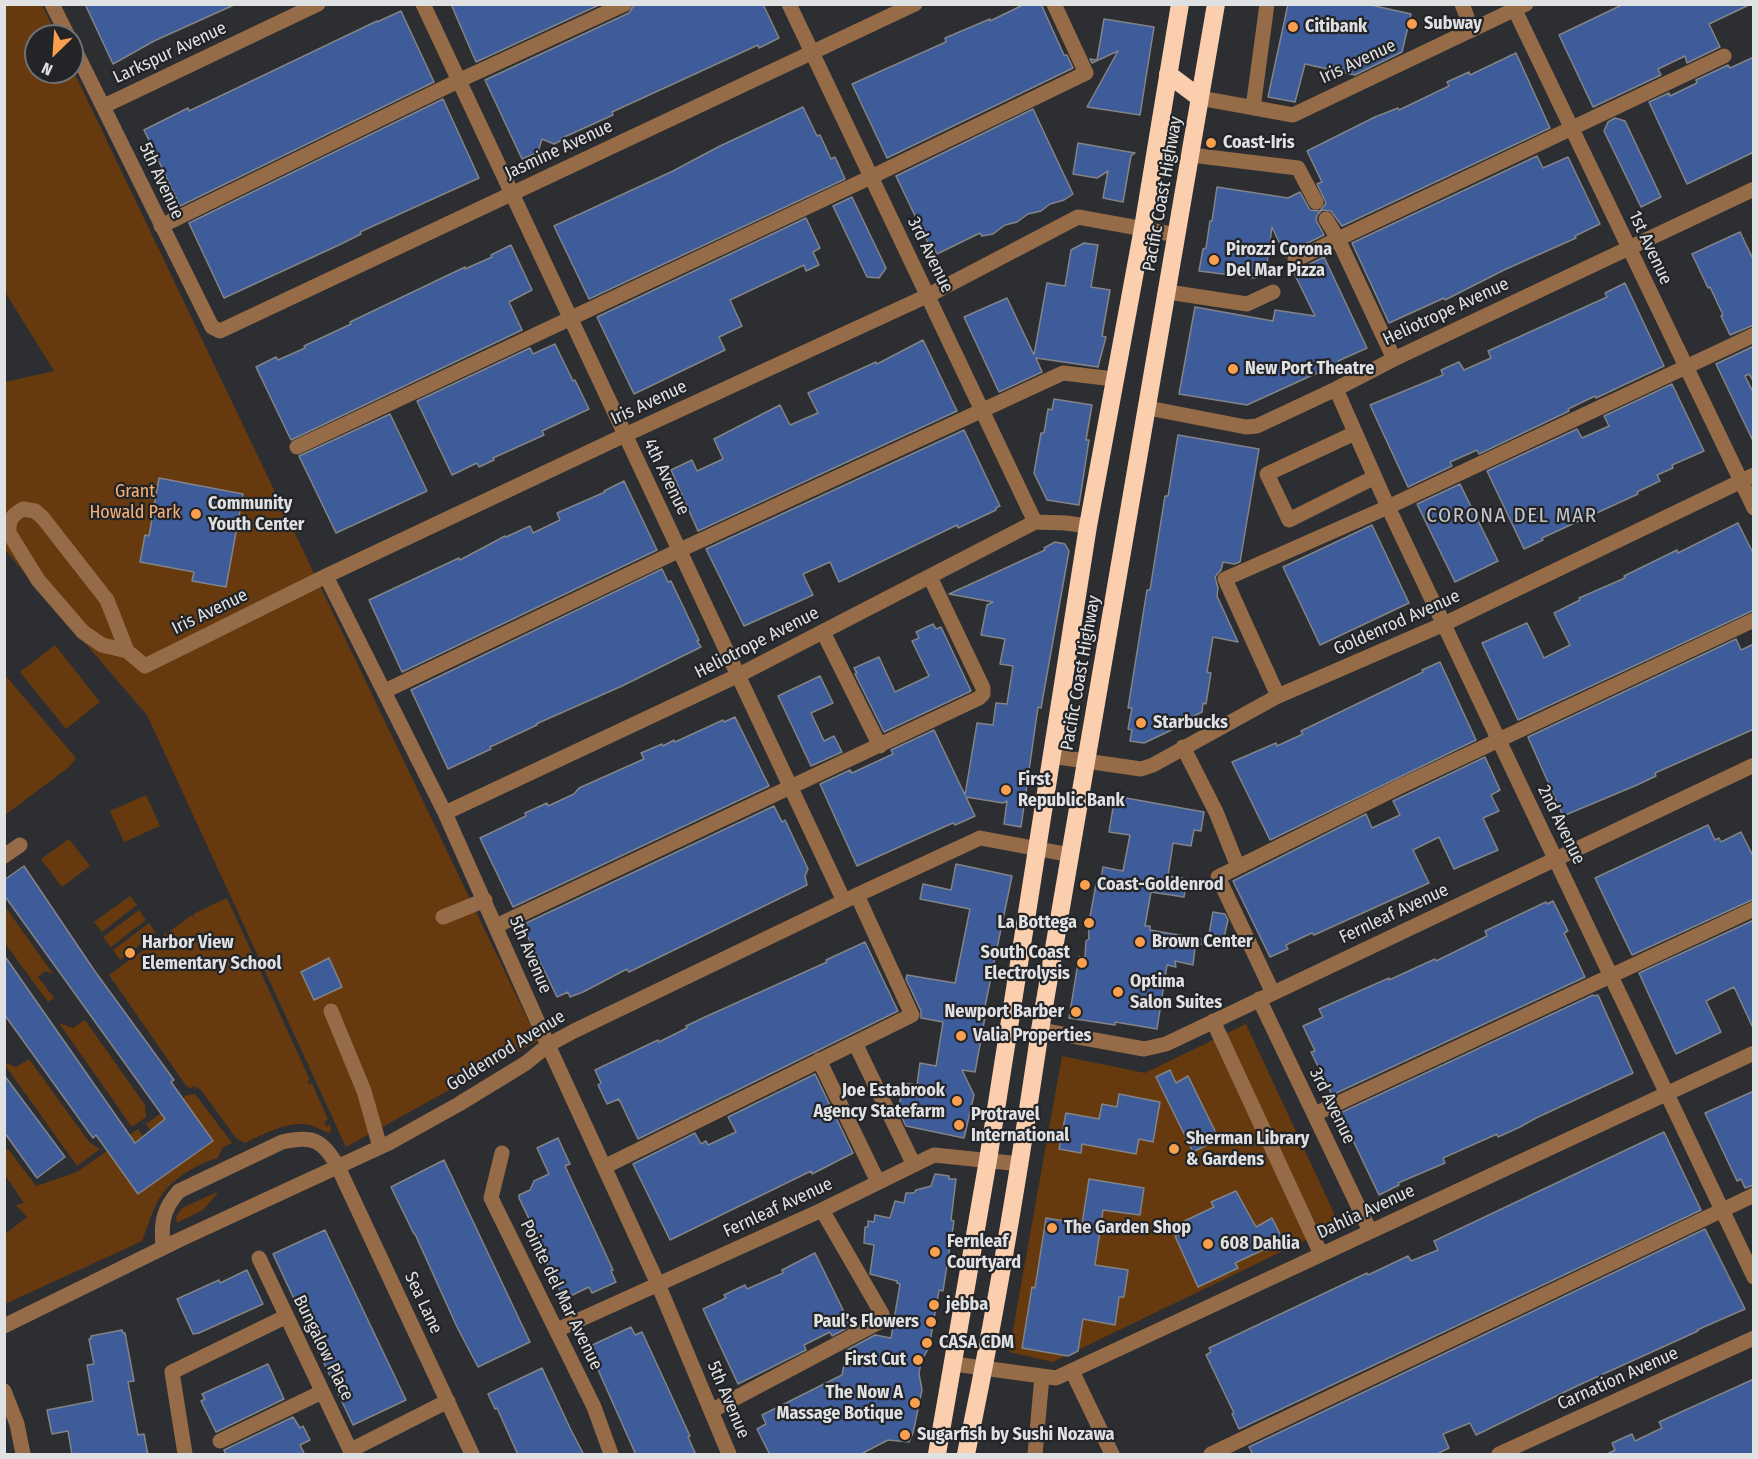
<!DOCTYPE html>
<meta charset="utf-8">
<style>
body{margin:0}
#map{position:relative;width:1758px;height:1459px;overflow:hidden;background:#2d2e31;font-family:"Fira Sans Condensed",sans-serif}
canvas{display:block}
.frame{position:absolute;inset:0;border:6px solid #e0e1e3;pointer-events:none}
.north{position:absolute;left:24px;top:24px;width:60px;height:60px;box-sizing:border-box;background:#232427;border:2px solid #6f7072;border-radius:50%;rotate:205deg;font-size:16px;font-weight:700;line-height:24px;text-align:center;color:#e0e1e3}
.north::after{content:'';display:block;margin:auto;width:21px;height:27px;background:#fa9f4e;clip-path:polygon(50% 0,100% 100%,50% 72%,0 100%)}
</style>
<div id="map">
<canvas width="1758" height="1459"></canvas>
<div class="frame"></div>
<div class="north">N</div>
</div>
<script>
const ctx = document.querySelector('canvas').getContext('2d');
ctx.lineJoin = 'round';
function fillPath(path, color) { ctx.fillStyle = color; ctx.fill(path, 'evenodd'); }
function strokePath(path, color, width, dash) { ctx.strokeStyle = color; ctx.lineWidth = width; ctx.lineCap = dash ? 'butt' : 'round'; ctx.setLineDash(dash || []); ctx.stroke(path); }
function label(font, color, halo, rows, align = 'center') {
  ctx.font = font + ' "Fira Sans Condensed",sans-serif'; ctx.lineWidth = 4.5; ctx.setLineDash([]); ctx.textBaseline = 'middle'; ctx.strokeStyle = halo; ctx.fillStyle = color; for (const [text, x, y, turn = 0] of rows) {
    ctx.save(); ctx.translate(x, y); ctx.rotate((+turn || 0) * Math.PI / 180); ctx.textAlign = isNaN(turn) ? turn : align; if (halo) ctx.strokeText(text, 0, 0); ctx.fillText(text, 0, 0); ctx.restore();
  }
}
fillPath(new Path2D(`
 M5 5H42L57 36H36V72H72V68L538 1041 346 1147 147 715 5 550V382L54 371 5 292Z
 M55 645 100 702 66 729 20 672Z
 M4 674 76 758 69 767 5 815Z
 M146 795 160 826 124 842 110 811Z
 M69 839 90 866 62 887 41 859Z
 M130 896 137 905 102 932 94 922Z
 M227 898 310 1080 307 1081 309 1084 312 1083 328 1120 324 1122 327 1127 330 1123 331 1131 329 1133C323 1131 317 1127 310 1125 290 1120 263 1134 245 1143L236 1138 201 1090 197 1087 195 1089 194 1085 192 1088 187 1087 109 975 192 915 196 921 193 914Z
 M4 905 53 974 45 971 38 977 54 998 48 1002 5 943Z
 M139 910 146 920 111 947 103 937Z
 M149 923 156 933 120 960 113 950Z
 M85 1020 145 1105 146 1117 132 1127 59 1023 73 1028Z
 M1246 1024 1339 1224 1053 1362 1009 1352 1062 1056 1145 1073Z
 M29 1059 89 1142 100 1149 77 1166 5 1065V1063L16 1067Z
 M195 1094 232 1143 222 1148 218 1158C198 1164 176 1176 163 1193 153 1206 148 1226 142 1241L5 1304V1234L27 1217 16 1205 24 1203 5 1175 4 1151 8 1149 36 1186 77 1172 138 1129 143 1136 113 1158 201 1124 187 1105 151 1131 146 1124 187 1095Z
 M215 1193H218L203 1210 177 1223 176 1217 182 1208Z`), '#663a0e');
const building = new Path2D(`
 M85 4H236L154 41 113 64Z
 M451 4H601L476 62Z
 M635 4H763L779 38 759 48 758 45 612 112 613 115 562 138 560 141 554 144 542 139 538 152 522 159 485 80 629 13Z
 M1025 4H1041L1064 55H1067L1073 68 887 158 852 84 946 42 945 38 990 19V21Z
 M1288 4H1366L1411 14 1402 52 1355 75 1305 64 1295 102 1268 97Z
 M1624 4H1751L1709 24 1720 47 1687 63 1685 56 1658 69 1661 75 1593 107 1559 35Z
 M401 11 434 82 180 206 144 130 188 108 189 111 377 21V22Z
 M1104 19 1154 27 1140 115 1087 107 1118 51 1092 63 1090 59 1097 60Z
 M1516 53 1550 128 1342 226 1331 211 1322 210 1317 215 1316 220 1324 235 1291 251 1286 257 1272 227 1266 270 1256 269 1255 278 1199 271 1203 249 1206 248 1210 221H1212L1217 187 1288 198 1300 192 1310 210 1320 211 1326 203 1317 184 1322 182 1307 151 1375 117 1398 108 1399 110 1449 86 1447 82 1469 72 1470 75Z
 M1754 57V152L1687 184 1649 102 1669 93 1670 96 1697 83 1696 80 1728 65 1730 68Z
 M443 99 479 178 360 232 361 234 339 245 224 298 189 223Z
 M803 107 817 136 820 135 831 159 835 157 845 179 589 299 554 226 673 171 718 147Z
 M1033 109 1073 194 1064 200 1050 204 1041 211 1028 214 1017 222 1005 225 993 234 982 236 980 233 937 254 931 242 928 243 896 176Z
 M1615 118 1625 121 1661 197 1641 207 1604 131 1608 122Z
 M1078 143 1135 153 1131 156 1123 202 1103 198 1108 171 1097 178 1073 174Z
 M1537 156 1543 168 1568 157 1600 224 1575 236 1576 238 1504 270 1445 300 1444 298 1389 323 1352 243Z
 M852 197 886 268 879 278 867 277 833 206Z
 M806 218 820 248 813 252 819 265 806 271 804 265 730 300 742 326 719 337 725 350 634 394 597 317Z
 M1740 232 1754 261V325L1730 335 1721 316 1723 315 1710 287 1708 288 1692 254Z
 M1084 243 1098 245 1091 287 1110 290 1102 336 1106 337 1098 367 1036 358 1042 372 999 392 964 317 1007 298 1034 355 1047 283 1065 286 1071 250Z
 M511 245 532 290 509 302 522 330 291 440 256 367 276 357 278 360 305 348 304 346 351 324 350 322 465 267V269L492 257 491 255Z
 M1324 257 1367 348 1338 361 1339 363 1247 405 1179 394 1195 307 1273 321 1275 310 1315 316 1292 269H1299Z
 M1625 283 1664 366 1596 398 1595 396 1568 409 1569 411 1479 454 1477 450 1450 462 1452 466 1408 487 1370 405 1443 375 1441 370 1459 362 1464 370 1491 358 1488 351 1607 297 1605 293Z
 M923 340 957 411 698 531 671 470 692 460 697 471 723 459 714 439 780 405 790 425 818 413 808 393 876 362 877 364Z
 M555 344 573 381 575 380 589 409 542 431 544 435 493 458 494 460 479 467 477 463 452 475 417 401 530 348 533 354Z
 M1754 346V382L1749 374 1745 376 1754 394V443L1716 364Z
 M1672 384 1704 451 1672 465 1673 468 1657 475 1660 481 1637 492 1638 494 1542 538 1543 540 1524 549 1487 471 1577 429 1582 438 1609 426 1604 416Z
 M1054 399 1092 405 1086 440H1089L1079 505 1047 500 1034 473 1041 433H1044L1048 409 1052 410Z
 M390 414 427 491 336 533 299 456Z
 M964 430 1000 506 996 508V510L958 528 957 525 839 582 830 562 803 574 813 595 744 626 706 549Z
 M1178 435 1259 449 1240 562 1234 564 1223 562 1221 570 1215 577 1218 588 1217 596 1238 642 1213 637 1207 672 1211 673 1206 704 1203 703 1202 712 1192 717 1193 720 1144 743 1130 741 1132 730 1128 729 1132 708H1128L1147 590H1150L1165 496H1168Z
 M159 478 243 494 226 587 192 581 194 572 140 562 145 535 149 536Z
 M624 481 657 550 402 672 369 600 459 558 460 560 505 536 506 537 530 526 533 533 560 520 557 513 605 492 604 491Z
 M1460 484 1498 561 1455 582 1417 504Z
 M1738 523 1754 555V610L1518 720 1482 643 1527 623 1544 658 1570 645 1554 613 1580 600 1579 598 1625 578 1624 576 1677 550 1678 553Z
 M1372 525 1409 603 1320 645 1283 567Z
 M1055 542 1065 544 1069 551 1041 708 1038 707 1021 827 1004 824 1007 801 1003 803 966 797 975 816 955 825 953 823 928 834 857 866 820 784 850 770 852 773 893 754 891 750 934 730 965 795 977 723 993 725 996 703 1007 704 1013 666 1000 664 1005 639 981 635 987 605 993 602 949 594 1045 550 1044 548Z
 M662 569 668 582 671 581 699 640 697 641 701 647 622 686 536 724 537 725 490 747 491 749 448 769 411 690Z
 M933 624 936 629 941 627 971 691 884 732 855 674 857 673 854 668 879 657 895 692 929 676 912 641 919 638 916 632Z
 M1736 639 1741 650 1754 644V729L1655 773 1656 776 1637 785 1563 816 1528 737Z
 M1440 662 1476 740 1270 840 1232 762 1276 743 1277 746 1303 734 1301 731 1423 672 1422 670Z
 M820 676 833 703 811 713 824 741 834 736 842 752 811 766 778 696Z
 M735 717 769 786 513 907 480 838 526 816 525 813 547 803 548 806 574 794 579 788 644 759 641 753 662 744 663 746 674 740 675 742 723 720 724 722Z
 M1485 757 1500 790 1491 795 1499 811 1483 818 1498 850 1454 869 1439 837 1413 850 1429 883 1314 935 1312 933 1286 945 1288 949 1270 957 1233 881 1366 814 1372 828 1400 815 1393 801Z
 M1115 796 1204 812 1201 831 1194 830 1191 846 1173 843 1168 876 1187 879 1184 897 1151 892 1145 926H1150V930L1208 940 1195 948 1193 965 1175 961 1176 967 1167 965 1157 1029 1115 1022V1025L1069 1018 1079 957H1085L1086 941 1089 939 1088 917H1090L1096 884 1100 885 1103 867 1123 871 1130 835 1109 832Z
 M774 806 782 822 785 820 808 869 805 876 807 885 629 972 627 969 583 992 570 997 568 992 557 997 522 925Z
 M1708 825 1715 840 1719 838 1721 842 1741 832 1754 858V899L1632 955 1595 878Z
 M956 864 1012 876 983 1016 985 1017 975 1072 962 1070 974 1095 964 1138 906 1126 898 1110 904 1083 917 1085 920 1063 936 1066 943 1022 921 1018V1011L906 979 907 975 955 983 970 909 920 899 923 884 951 890Z
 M24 866 94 970 174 1080 171 1082 213 1141 138 1194 96 1135 93 1138 4 1014V955L135 1143 165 1119 4 895V880Z
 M1553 901 1568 931 1564 933 1585 977 1332 1095 1311 1052 1315 1051 1303 1026 1323 1017 1319 1009 1389 978V980L1435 959 1436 961 1487 936 1485 931 1546 902 1547 904Z
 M1213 912 1225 914 1228 920 1224 937 1209 934Z
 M1754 920V1030L1734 987 1706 1001 1721 1032 1676 1054 1639 973Z
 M865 942 898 1011 638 1139 619 1099 607 1104 598 1085 601 1083 595 1070 658 1040 659 1042 687 1028 686 1026 705 1017 827 962 826 960Z
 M329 958 342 987 314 1000 301 972Z
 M1593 995 1594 996 1598 995 1633 1073 1536 1118 1520 1127 1498 1137 1497 1134 1443 1158 1445 1163 1398 1183 1399 1185 1379 1195 1340 1113Z
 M1170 1070 1176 1083 1188 1076 1219 1139 1193 1152 1156 1077Z
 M815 1074 853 1153 812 1174 811 1171 670 1240 633 1164 695 1133 701 1144 706 1141 708 1145 736 1132 728 1117Z
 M4 1075 65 1157 37 1178 4 1132Z
 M1754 1091V1185L1745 1188 1741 1179 1737 1181 1705 1113Z
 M1119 1094 1160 1102 1153 1142 1139 1139 1136 1154 1082 1144 1081 1153 1059 1149 1066 1113 1099 1119 1102 1104 1117 1107Z
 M1664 1132 1701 1210 1239 1429 1232 1414 1234 1413 1206 1355 1211 1352 1209 1348 1367 1273 1368 1275 1408 1256 1411 1261 1438 1250 1434 1241Z
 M558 1138 570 1164 565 1166 613 1270 611 1271 616 1282 592 1293 589 1287 564 1299 527 1222 530 1221 519 1198V1195L530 1190 534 1181 549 1174 537 1148Z
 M444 1160 530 1342 478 1367 457 1327 415 1234H414L391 1187Z
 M935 1174 949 1176V1179H956L951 1220 954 1221 943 1291 939 1290 929 1347 921 1362 919 1374 922 1390 913 1433 909 1442 888 1440 859 1455H770L757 1429 766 1424 762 1415 842 1375 847 1350 875 1335 891 1338 900 1284 897 1283V1281L870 1274 874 1245 864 1243 865 1227H868V1221L874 1222 875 1215 890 1218 895 1201 904 1203 906 1193H914L916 1190 931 1186Z
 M1089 1179 1144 1188 1140 1215 1103 1210 1095 1265 1128 1270 1124 1297H1119L1115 1325 1083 1319 1078 1351 1068 1356 1022 1348 1032 1287 1035 1288 1046 1218 1082 1224Z
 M1236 1191 1256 1227 1272 1218 1284 1242 1266 1251 1265 1249 1235 1263 1238 1268 1198 1287 1175 1236 1178 1235 1174 1226 1214 1207 1211 1202Z
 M1705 1229 1745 1309 1697 1330 1698 1331 1579 1385 1476 1435 1470 1423 1443 1434 1449 1448 1435 1455H1253L1249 1447Z
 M325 1230 406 1400 353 1425 273 1254Z
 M815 1253 851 1326 832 1336 830 1332 804 1345 806 1350 738 1384 703 1309 726 1298 724 1295 745 1285 747 1289 783 1273 782 1270Z
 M247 1270 263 1304 199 1333 193 1334 177 1299 219 1280 220 1283Z
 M631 1327 635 1335 642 1332 690 1436 688 1437 696 1455H636L588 1347Z
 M122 1330 123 1333H125L134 1381 128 1382 138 1435 144 1434 148 1455H72L68 1431 52 1434 47 1410 93 1401 87 1365 94 1364 89 1339H91V1336Z
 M268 1364 284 1399 216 1432 201 1401 205 1399 202 1394Z
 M542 1368 570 1428 584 1455H518L497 1408 495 1409 488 1394Z
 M1754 1379V1455H1605L1615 1450 1612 1443 1632 1434 1635 1441 1662 1428 1659 1422Z
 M293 1417 300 1428 303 1426 310 1440 300 1445 305 1455H226L224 1450Z`);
fillPath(building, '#3e5b9a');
strokePath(building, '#828488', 1.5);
strokePath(new Path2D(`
 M52 4 68 36
 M423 4 844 901
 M789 4 1035 522
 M1462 4 1472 30
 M1512 4 1754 508
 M72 44 212 327 220 331 915 4
 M1200 98 1293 115 1526 4
 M104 106 318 4
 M1253 108 1267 4
 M1191 155 1298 168 1316 202
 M161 226 458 81 625 4
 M1295 260 1338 239 1326 219
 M1168 292 1247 304 1273 292
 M1394 359 1338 239 1724 56
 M1336 389 1388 507 1754 1277
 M1148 408 1246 427 1257 426 1336 389 1394 359 1754 189
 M1355 433 1267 474 1289 520 1375 477
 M297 447 871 177 1086 73 1054 4
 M326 576 445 813 548 1045 658 1284 729 1454
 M823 632 880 746
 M127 651 107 600 43 518 35 511 23 509C12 515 8 520 9 533L38 580 83 632 102 645 127 651 145 666 326 576 625 435 929 295 1078 217 1177 235
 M385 691 680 550 1063 373 1114 379
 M1278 696 1225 579 1388 507 1754 335
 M1183 747 1216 812 1238 867
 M1051 756 1141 769 1153 765 1278 696 1444 624 1754 475
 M445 813 739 675 1035 522 1066 523 1088 526
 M4 856 20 845
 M443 917 485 900
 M496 926 979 698 983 694V688L930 577
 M1273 993 1218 877 1401 786 1754 620
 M1259 999 1370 1231
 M331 1011 364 1091 380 1147
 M1213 1021 1321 1254
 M1040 1030 1144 1049 1166 1044 1754 765
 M855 1043 914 1165
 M819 1060 878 1182
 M1315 1114 1754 909
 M502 1153 491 1198 594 1407 611 1454
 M604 1167 912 1015 857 895
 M163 1248C161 1224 162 1210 179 1191L282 1142C313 1135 323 1140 338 1167L472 1454
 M259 1258 352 1454
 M4 1326 179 1240 389 1143 459 1104 526 1063 548 1045 574 1031 857 895 980 838 1071 855
 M557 1330 822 1210 934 1155 1021 1164
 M954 1364 1056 1378 1754 1053
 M1072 1371 1112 1454
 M4 1391 17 1424 23 1454
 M711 1411 879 1322 882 1314 822 1210
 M220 1441 322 1392
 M351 1450 448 1401
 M185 1454 172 1372 285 1317
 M1035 1454 1042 1376
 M1211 1454 1754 1195
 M1499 1454 1754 1338`), '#966b47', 15);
strokePath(new Path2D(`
 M1168 74 1200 98
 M937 1454 988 1160 1088 526 1143 228 1180 4
 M966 1454C996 1314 1019 1172 1040 1030L1216 4`), '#fbcfad', 18);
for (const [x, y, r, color] of [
 [1412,24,6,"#fa9f4e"],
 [1293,27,6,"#fa9f4e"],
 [1211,143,6,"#fa9f4e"],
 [1214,260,6,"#fa9f4e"],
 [1233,369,6,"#fa9f4e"],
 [196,514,6,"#fa9f4e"],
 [1141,723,6,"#fa9f4e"],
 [1006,790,6,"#fa9f4e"],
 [1085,885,6,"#fa9f4e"],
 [1089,923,6,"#fa9f4e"],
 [1140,942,6,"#fa9f4e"],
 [130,953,6,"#fa9f4e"],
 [1082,963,6,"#fa9f4e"],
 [1118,992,6,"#fa9f4e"],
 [1076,1012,6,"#fa9f4e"],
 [961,1036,6,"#fa9f4e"],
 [957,1101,6,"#fa9f4e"],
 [959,1125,6,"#fa9f4e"],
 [1174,1149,6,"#fa9f4e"],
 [1052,1228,6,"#fa9f4e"],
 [1208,1244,6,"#fa9f4e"],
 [935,1252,6,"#fa9f4e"],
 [934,1305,6,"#fa9f4e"],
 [931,1322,6,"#fa9f4e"],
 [927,1343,6,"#fa9f4e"],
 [918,1360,6,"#fa9f4e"],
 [915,1403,6,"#fa9f4e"],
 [905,1435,6,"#fa9f4e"]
]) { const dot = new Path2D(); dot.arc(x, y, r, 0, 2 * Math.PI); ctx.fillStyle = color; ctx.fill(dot); strokePath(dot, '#232427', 2); }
label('bold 18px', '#e0e1e3', '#232427', [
 ["Subway",1424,24],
 ["Citibank",1305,27],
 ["Coast-Iris",1223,143],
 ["Pirozzi Corona",1226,250],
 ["Del Mar Pizza",1226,271],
 ["New Port Theatre",1245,369],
 ["Community",208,504],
 ["Youth Center",208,525],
 ["Starbucks",1153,723],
 ["First",1018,780],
 ["Republic Bank",1018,801],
 ["Coast-Goldenrod",1097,885],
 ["La Bottega",1077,923,"right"],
 ["Brown Center",1152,942],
 ["Harbor View",142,943],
 ["Elementary School",142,964],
 ["South Coast",1070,953,"right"],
 ["Electrolysis",1070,974,"right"],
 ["Optima",1130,982],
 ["Salon Suites",1130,1003],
 ["Newport Barber",1064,1012,"right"],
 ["Valia Properties",973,1036],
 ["Joe Estabrook",945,1091,"right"],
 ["Agency Statefarm",945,1112,"right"],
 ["Protravel",971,1115],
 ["International",971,1136],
 ["Sherman Library",1186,1139],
 ["& Gardens",1186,1160],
 ["The Garden Shop",1064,1228],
 ["Fernleaf",947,1242],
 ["Courtyard",947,1263],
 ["608 Dahlia",1220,1244],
 ["jebba",946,1305],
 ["Paul’s Flowers",919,1322,"right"],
 ["CASA CDM",939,1343],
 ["First Cut",906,1360,"right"],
 ["The Now A",903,1393,"right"],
 ["Massage Botique",903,1414,"right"],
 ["Sugarfish by Sushi Nozawa",917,1435]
], 'left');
label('18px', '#e0e1e3', '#232427', [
 ["Larkspur Avenue",170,53,-25],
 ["Iris Avenue",1358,62,-25],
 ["Jasmine Avenue",559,150,-25],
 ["5th Avenue",161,181,65],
 ["Pacific Coast Highway",1163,194,-80],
 ["1st Avenue",1650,248,65],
 ["3rd Avenue",930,255,64],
 ["Heliotrope Avenue",1446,312,-25],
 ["Iris Avenue",649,403,-25],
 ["4th Avenue",666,477,64],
 ["Iris Avenue",210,612,-26],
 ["Goldenrod Avenue",1397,623,-24],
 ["Heliotrope Avenue",757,643,-27],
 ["Pacific Coast Highway",1081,673,-80],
 ["2nd Avenue",1561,825,64],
 ["Fernleaf Avenue",1394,914,-25],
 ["5th Avenue",530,955,67],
 ["Goldenrod Avenue",506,1051,-32],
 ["3rd Avenue",1332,1106,64],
 ["Fernleaf Avenue",778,1208,-25],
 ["Dahlia Avenue",1366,1212,-25],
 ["Pointe del Mar Avenue",561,1295,64],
 ["Sea Lane",423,1303,65],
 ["Bungalow Place",323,1348,64],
 ["Carnation Avenue",1618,1379,-24],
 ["5th Avenue",728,1400,67]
]);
label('18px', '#f7b278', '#232427', [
 ["Grant",135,492],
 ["Howald Park",135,513]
]);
ctx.letterSpacing = '1.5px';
label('21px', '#c3c5c9', '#232427', [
 ["CORONA DEL MAR",1512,516]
]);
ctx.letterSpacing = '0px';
</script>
